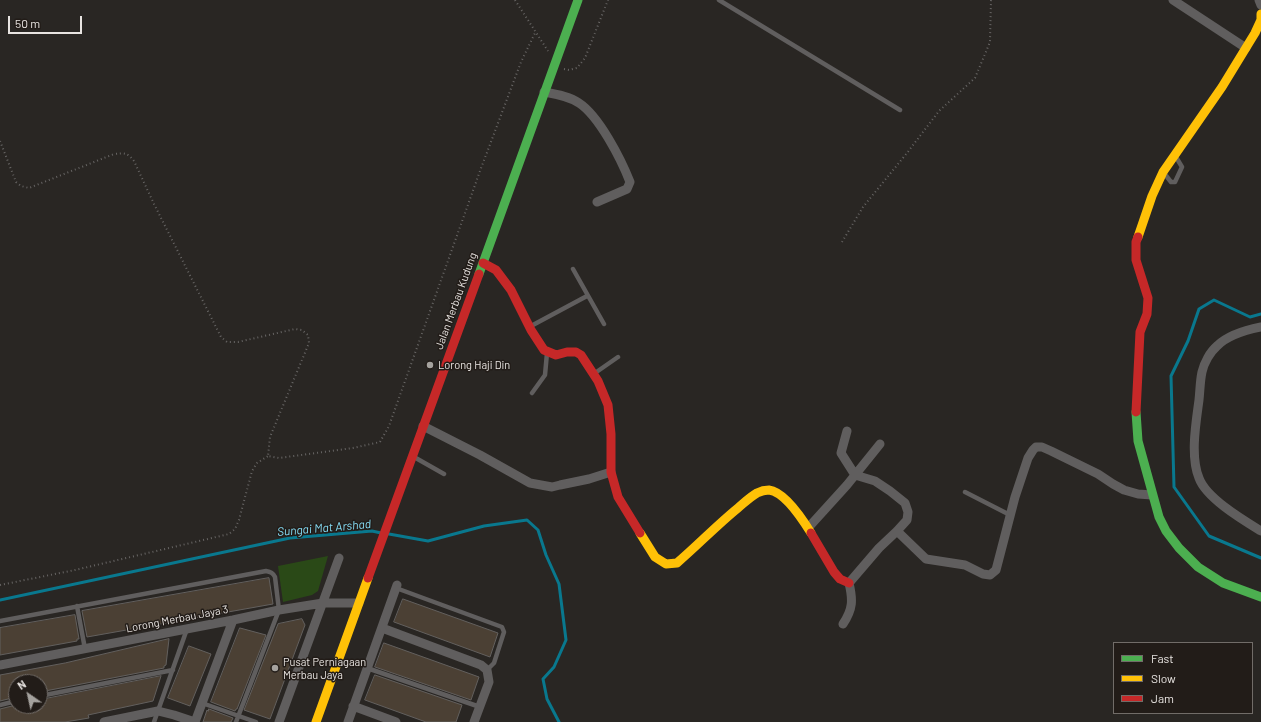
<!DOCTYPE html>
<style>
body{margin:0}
#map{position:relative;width:1261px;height:722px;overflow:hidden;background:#292623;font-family:Barlow,sans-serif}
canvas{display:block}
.legend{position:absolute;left:1113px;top:642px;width:140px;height:72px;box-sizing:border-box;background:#221c18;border:1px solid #716c68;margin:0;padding:5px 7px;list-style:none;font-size:12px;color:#e8e4e1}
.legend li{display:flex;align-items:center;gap:8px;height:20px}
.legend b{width:20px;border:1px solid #716c68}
.north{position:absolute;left:8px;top:674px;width:40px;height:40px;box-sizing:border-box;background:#221c18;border:1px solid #716c68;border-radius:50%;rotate:326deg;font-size:11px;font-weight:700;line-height:16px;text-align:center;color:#e8e4e1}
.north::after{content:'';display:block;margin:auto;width:14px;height:18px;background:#a5a29e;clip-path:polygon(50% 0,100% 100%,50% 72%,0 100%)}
.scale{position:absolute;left:8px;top:16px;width:74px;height:18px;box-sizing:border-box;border:2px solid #e8e4e1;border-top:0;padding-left:5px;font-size:12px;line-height:14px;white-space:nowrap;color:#e8e4e1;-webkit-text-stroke:3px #221c18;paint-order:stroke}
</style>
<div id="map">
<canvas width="1261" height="722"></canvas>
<ul class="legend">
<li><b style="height:5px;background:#4caf50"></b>Fast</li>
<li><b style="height:5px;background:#ffc107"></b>Slow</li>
<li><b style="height:5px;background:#c62828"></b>Jam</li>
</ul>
<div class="north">N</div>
<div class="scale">50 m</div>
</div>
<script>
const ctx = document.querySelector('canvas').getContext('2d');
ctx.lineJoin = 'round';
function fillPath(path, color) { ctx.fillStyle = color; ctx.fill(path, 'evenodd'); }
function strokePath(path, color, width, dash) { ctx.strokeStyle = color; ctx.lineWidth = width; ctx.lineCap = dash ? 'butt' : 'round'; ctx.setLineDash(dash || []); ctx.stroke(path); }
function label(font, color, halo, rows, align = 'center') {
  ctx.font = font + ' Barlow,sans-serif'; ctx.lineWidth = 3; ctx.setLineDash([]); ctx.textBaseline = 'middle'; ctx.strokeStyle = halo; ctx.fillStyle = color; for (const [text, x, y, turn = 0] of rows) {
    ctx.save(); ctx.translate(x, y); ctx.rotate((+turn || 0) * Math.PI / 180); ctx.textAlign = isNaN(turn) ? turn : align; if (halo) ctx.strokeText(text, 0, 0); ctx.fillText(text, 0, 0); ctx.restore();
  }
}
fillPath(new Path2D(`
 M328 556 318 591 312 595 283 602 278 566Z`), '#2a4917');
strokePath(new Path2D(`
 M1261 314 1250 317 1214 300 1199 309 1188 341 1171 376 1174 487 1209 536 1261 558
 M389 534 428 541 484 526 527 520 538 530 546 555 559 584 566 640 554 667 543 679 547 699 559 722
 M0 600 290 538 372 531 381 533`), '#09788e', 3);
const building = new Path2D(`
 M269 578 273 604 87 637 82 611Z
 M403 599 498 633 490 657 394 622Z
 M75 615 79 639H77V641L0 655V628Z
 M302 619 305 625 270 719 244 710 278 624Z
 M240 628 266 635 237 709H236L235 711 211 702Z
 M169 639 166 665 164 666V668L40 692V682H16V697L0 701V675L65 663Z
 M384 643 479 677 471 700 375 667Z
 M189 646 211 654 190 706 168 698Z
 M375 675 462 705 456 722H426L365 700Z
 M161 676 153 701 88 715 89 718 65 722H0V709L16 705V706H40V700Z
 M209 709 233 718 231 722H203L207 710 208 711Z`);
fillPath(building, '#4b4034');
strokePath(building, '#63605e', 1);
strokePath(new Path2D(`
 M515 0 548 51
 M564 69 569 70 577 68 585 58 608 0
 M0 141 16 182 21 186 29 188 114 154C124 153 127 152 134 161L154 204 221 337 227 342H238L295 329 302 330 308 335 309 343 270 437 268 456 279 458 353 448 380 442 389 426 480 171 521 62 535 33
 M842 242 863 207 907 153 939 111 975 78 990 42 991 0
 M0 585 75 570 229 534 235 529 239 520 252 471 257 463 268 456`), '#676564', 2, [1, 3]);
strokePath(new Path2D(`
 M719 0 900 110
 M1164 173 1171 182H1175L1182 167 1176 157
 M573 269 604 324
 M531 326 587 296
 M595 373 618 357
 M532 393 545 375 547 353
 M414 457 444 474
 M965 492 1010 515
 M396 588 502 627 504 632 494 663 487 670
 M77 606 85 649
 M0 621 266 571C271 572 273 573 275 577L279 610 236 722
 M367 668 480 707
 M40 696 173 670
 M202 703 256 722
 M0 705 16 701
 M154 722 187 629`), '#605e5e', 4.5);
strokePath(new Path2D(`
 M1173 0 1246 48
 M1259 0 1261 5
 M544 92C555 94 569 96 579 103 599 116 621 159 630 182L627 189 597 202
 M1261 327C1246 330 1228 335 1217 346 1210 352 1204 363 1202 372 1200 381 1200 391 1199 400 1196 423 1190 456 1199 478 1206 498 1243 520 1261 531
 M423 426 480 455 530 483 552 487 560 485 589 479 611 472
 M808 528 847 485 880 444
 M897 531 926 559 965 565 983 574 990 575 996 570 1015 497 1028 458 1033 450 1036 447H1042L1051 451 1098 474 1113 484 1124 490 1138 494 1152 495
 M843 624C853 609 853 600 849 583L879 548 897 531 907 520 908 512 905 503 890 491 875 481 855 475 841 453 847 431
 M382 628 481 665 487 670 489 682 474 722
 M0 665 233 620 279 610 323 603H359
 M353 706 396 722
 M104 722 158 711 174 715 195 722
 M195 722 233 620
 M279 722 339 558
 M348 722 397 585`), '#605e5e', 9);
strokePath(new Path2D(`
 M479 274 578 0
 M1136 412 1138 441 1159 517 1166 531 1179 548 1198 567 1223 583 1261 597`), '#4caf50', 9);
strokePath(new Path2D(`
 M1138 237 1152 196 1163 172 1222 87 1255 33 1261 20V14
 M640 533 655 557 666 564 677 563C698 545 717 525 738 508 744 503 750 497 757 493 761 491 765 490 769 490 785 492 803 520 811 533
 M316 722 368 578`), '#ffc107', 9);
strokePath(new Path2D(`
 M483 263 496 270 511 290 531 330 544 350 556 355 567 352H576L581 355 598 381 608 405 611 434V472L618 497 640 533
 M1136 412 1140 332 1147 314 1148 298 1136 260V242L1138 237
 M811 533 834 572 840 579 849 583
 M368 578 479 274`), '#c62828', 9);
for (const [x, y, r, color] of [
 [430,365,4,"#a5a29e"],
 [275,668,4,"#a5a29e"]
]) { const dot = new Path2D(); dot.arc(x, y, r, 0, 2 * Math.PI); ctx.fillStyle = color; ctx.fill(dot); strokePath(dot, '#221c18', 1.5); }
label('11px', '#e8e4e1', '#221c18', [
 ["Jalan Merbau Kudung",456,301,-70],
 ["Lorong Merbau Jaya 3",177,619,-11]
]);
label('11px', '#e8e4e1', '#221c18', [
 ["Lorong Haji Din",438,365],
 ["Pusat Perniagaan",283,662],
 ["Merbau Jaya",283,675]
], 'left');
label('italic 12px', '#86def7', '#221c18', [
 ["Sungai Mat Arshad",324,528,-5]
]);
</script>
